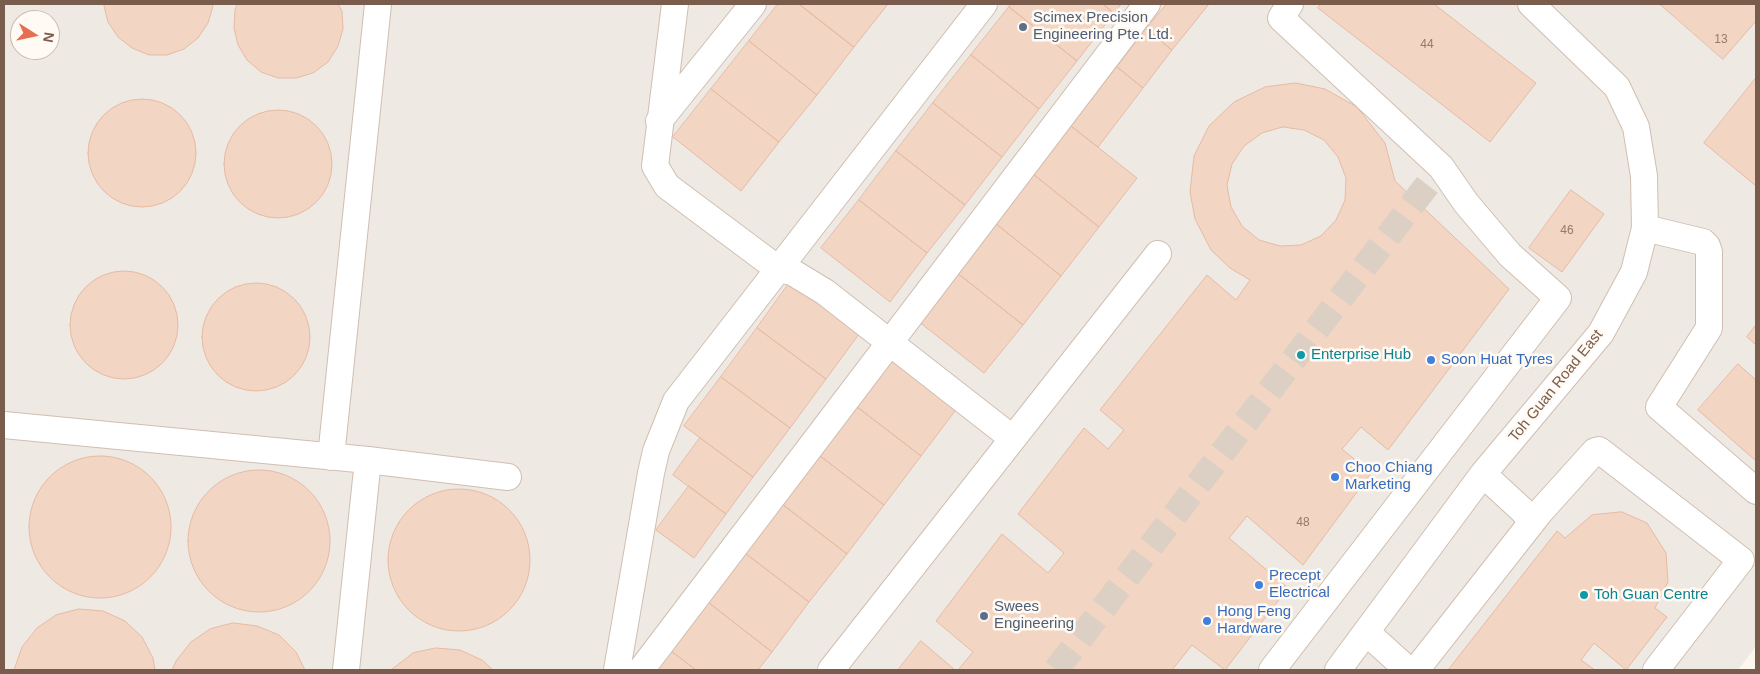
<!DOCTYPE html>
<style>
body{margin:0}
#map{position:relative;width:1760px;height:674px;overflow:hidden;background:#fdf6ec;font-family:Arial,sans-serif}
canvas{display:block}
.frame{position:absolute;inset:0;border:5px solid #7a5c4d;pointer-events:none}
.north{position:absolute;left:10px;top:10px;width:50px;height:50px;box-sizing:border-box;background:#fffaf3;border:1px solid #cabbb1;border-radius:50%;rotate:100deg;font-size:14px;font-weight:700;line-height:20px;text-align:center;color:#7a5c4d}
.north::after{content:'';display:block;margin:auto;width:18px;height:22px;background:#e76f51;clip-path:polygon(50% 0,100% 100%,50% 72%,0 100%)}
</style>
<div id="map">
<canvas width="1760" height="674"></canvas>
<div class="frame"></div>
<div class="north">N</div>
</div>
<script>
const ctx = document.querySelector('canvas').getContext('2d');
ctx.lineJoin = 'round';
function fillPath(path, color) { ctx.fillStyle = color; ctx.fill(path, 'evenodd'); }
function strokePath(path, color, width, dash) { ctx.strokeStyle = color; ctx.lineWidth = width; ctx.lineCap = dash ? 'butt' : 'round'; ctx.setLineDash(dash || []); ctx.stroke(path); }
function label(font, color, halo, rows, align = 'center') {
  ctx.font = font + ' Arial,sans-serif'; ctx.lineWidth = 5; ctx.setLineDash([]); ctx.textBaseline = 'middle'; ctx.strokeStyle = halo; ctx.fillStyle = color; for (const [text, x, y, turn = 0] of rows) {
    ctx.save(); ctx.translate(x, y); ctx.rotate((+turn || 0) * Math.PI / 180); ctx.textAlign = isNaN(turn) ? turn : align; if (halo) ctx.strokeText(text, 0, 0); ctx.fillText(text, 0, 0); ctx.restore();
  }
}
fillPath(new Path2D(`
 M4 4H1756V646L1738 670H4ZM20 20H50V50H20Z`), '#efe9e4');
const building = new Path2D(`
 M104 4H213V6L208 23 198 38 184 49 167 55H149L132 48 118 37 108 22Z
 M238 4H338L342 11 343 29 338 46 328 62 313 73 296 78H278L261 72 247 60 238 45 234 28 235 10Z
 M778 4H799L854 47 817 95 749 41Z
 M799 4H888L854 47Z
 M1011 4H1103L1114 13 1077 61 1009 7Z
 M1103 4H1121L1114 13Z
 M1167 4H1209L1172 50 1146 29Z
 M1321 4H1434L1536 83 1490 142 1318 8Z
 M1660 4H1756V21L1723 59Z
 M1009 7 1077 61 1039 109 971 55Z
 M1146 29 1172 50 1143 88 1117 67Z
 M749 41 817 95 779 142 711 89Z
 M971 55 1039 109 1002 157 933 103Z
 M1117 67 1143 88 1098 147 1071 126Z
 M1756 78V186L1704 143Z
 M1296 83 1325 89 1357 107 1385 143 1395 181 1509 289 1388 450 1361 427 1342 449 1371 473 1303 565 1247 516 1229 538 1288 588 1225 670 1192 645 1172 670H958L973 652 936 621 1002 534 1048 573 1064 553 1018 514 1084 428 1108 449 1124 430 1100 410 1207 275 1236 300 1250 280 1230 268 1211 250 1195 219 1190 192 1194 156 1209 126 1234 102 1265 87ZM1283 127 1304 130 1324 140 1338 157 1346 178 1345 200 1336 220 1321 236 1301 245 1280 246 1259 240 1242 226 1231 207 1227 185 1232 164 1244 146 1262 133Z
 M711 89 779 142 741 191 673 137Z
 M88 153a54 54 0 1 1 108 0a54 54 0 1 1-108 0Z
 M933 103 1002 157 965 205 896 151Z
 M224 164a54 54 0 1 1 108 0a54 54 0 1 1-108 0Z
 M1071 126 1137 178 1099 227 1033 174Z
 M896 151 965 205 927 253 859 200Z
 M1033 174 1099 227 1061 276 995 223Z
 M1571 190 1604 214 1562 272 1529 248Z
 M859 200 927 253 890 302 821 248Z
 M995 223 1061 276 1023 325 956 272Z
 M70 325a54 54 0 1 1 108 0a54 54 0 1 1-108 0Z
 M956 272 1023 325 984 373 918 321Z
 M793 278 862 330 826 379 757 328Z
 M202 337a54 54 0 1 1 108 0a54 54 0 1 1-108 0Z
 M1756 325V345L1747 337Z
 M757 328 826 379 790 428 721 377Z
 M889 354 958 407 921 456 852 403Z
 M1738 364 1756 380V461L1698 410Z
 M721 377 790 428 753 477 684 426Z
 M852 403 921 456 884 505 815 452Z
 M700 438 753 477 726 514 673 475Z
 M815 452 884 505 847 554 778 501Z
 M29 527a71 71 0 1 1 142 0a71 71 0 1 1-142 0Z
 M188 541a71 71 0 1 1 142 0a71 71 0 1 1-142 0Z
 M689 486 726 514 694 558 656 530Z
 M388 560a71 71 0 1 1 142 0a71 71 0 1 1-142 0Z
 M778 501 847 554 809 602 741 550Z
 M1622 512 1647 523 1666 553 1668 582 1655 608 1667 617 1626 670 1594 643 1581 660 1595 670H1448L1557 531 1565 538 1592 515Z
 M741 550 809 602 772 652 704 599Z
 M704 599 772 652 758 670H696L667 648Z
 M79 609 103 611 125 621 142 637 153 658 155 670H14L22 647 37 628 56 615Z
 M233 623 257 626 279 635 296 652 305 670H172L176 661 191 642 210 629Z
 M921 641 955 670H898Z
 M436 648 460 650 482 660 493 670H391L413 653Z
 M667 648 696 670H650Z`);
fillPath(building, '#f3d5c3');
strokePath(building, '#e6bba3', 1);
strokePath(new Path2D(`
 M1056 670 1441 167`), '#dcd0c4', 26, [26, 13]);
const minor = new Path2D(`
 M675 4 655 166 667 186 778 269 792 272 825 292 1012 438
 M659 121 753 4
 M1645 228 1703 242 1707 246 1709 252V328L1659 407 1756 491
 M4 425 368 460 508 477
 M331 457 378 4
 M1483 474 1522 510 1532 521
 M1366 632 1408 670
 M346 670 368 460
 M617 670 651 473 656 451 676 401 984 4
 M641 670 1147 4
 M831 670 1158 254
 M1272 670 1558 298 1510 255 1466 203 1441 167 1281 18 1290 4
 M1338 670 1483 474 1601 333 1634 272 1645 228 1644 176 1636 127 1617 87 1531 4
 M1416 670 1540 512 1595 451 1599 450 1741 560 1656 670`);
strokePath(minor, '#d1beb0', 28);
strokePath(minor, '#fff', 26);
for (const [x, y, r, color] of [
 [1023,27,5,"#5c6f8a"],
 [1301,355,5,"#0f9aa8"],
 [1431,360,5,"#3f7fe0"],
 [1335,477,5,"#3f7fe0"],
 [1259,585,5,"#3f7fe0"],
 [1584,595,5,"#0f9aa8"],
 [984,616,5,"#5c6f8a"],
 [1207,621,5,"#3f7fe0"]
]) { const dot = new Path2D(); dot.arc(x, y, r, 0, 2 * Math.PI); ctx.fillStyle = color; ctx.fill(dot); strokePath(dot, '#fffaf3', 2); }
label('12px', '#987a6a', null, [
 ["13",1721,40],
 ["44",1427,45],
 ["46",1567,231],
 ["48",1303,523]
]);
label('15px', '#4e5e75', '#fffaf3', [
 ["Scimex Precision",1033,18],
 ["Engineering Pte. Ltd.",1033,35],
 ["Swees",994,607],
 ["Engineering",994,624]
], 'left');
label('15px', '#0d838f', '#fffaf3', [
 ["Enterprise Hub",1311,355],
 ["Toh Guan Centre",1594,595]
], 'left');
label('15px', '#366cbe', '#fffaf3', [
 ["Soon Huat Tyres",1441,360],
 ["Choo Chiang",1345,468],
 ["Marketing",1345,485],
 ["Precept",1269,576],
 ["Electrical",1269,593],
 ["Hong Feng",1217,612],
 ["Hardware",1217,629]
], 'left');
label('15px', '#7a5c4d', '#fffaf3', [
 ["Toh Guan Road East",1556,386,-51]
]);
</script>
